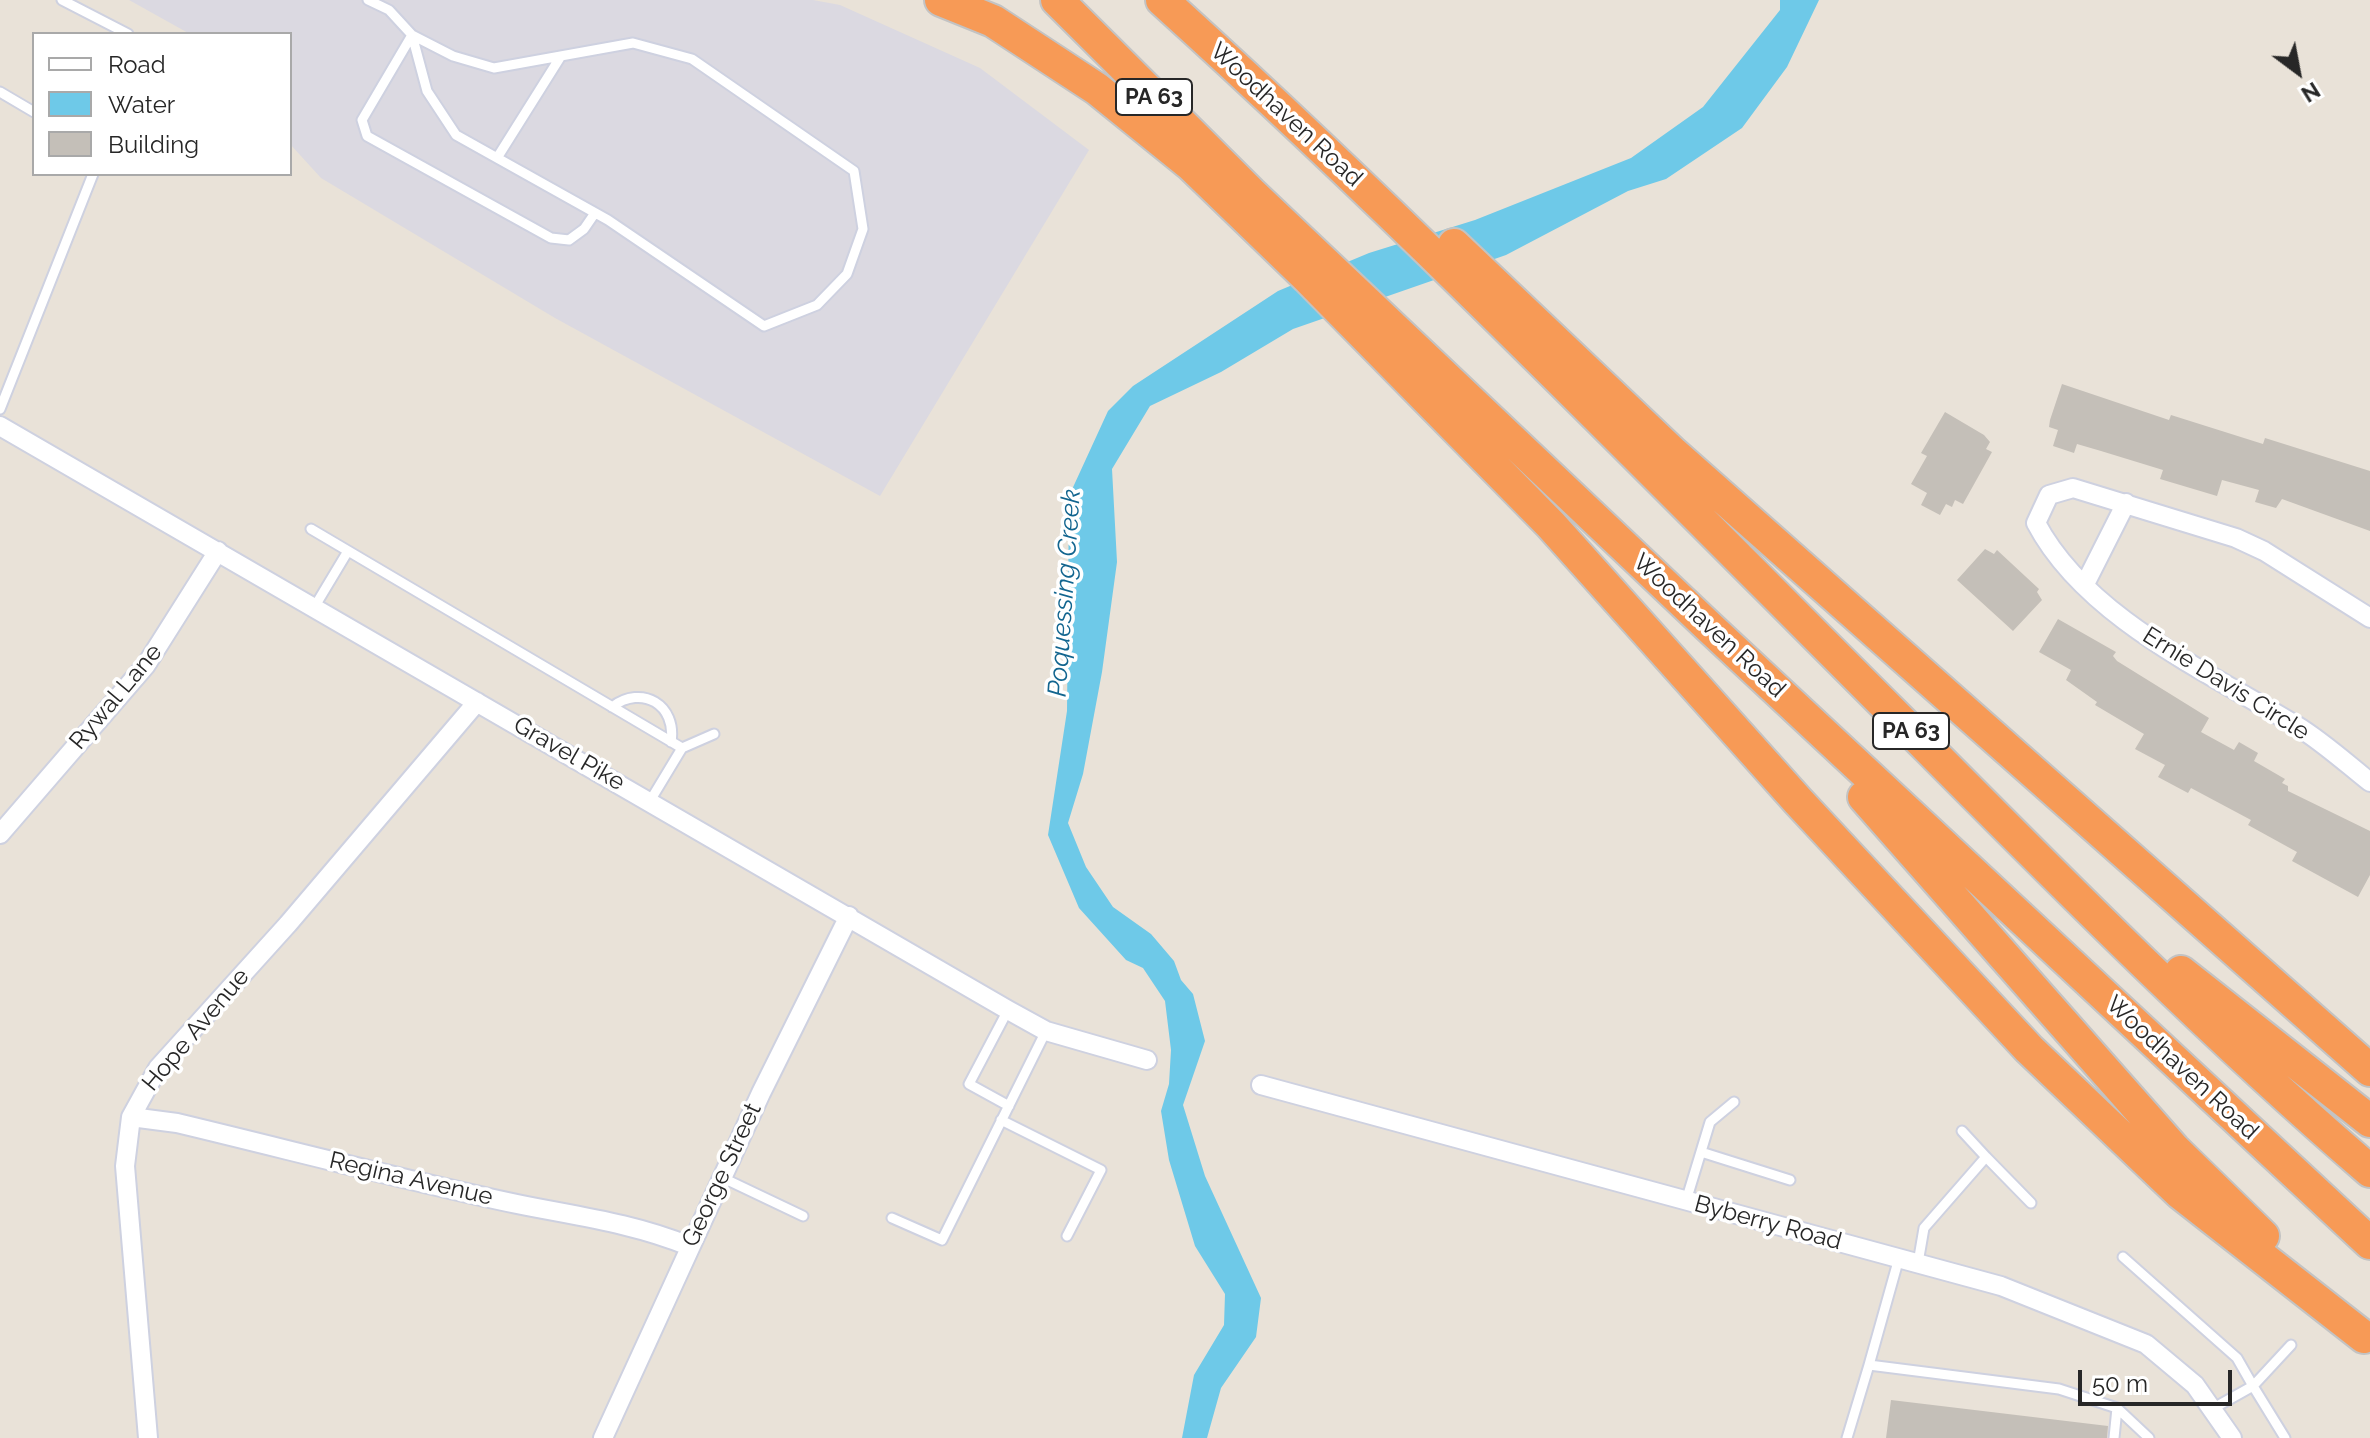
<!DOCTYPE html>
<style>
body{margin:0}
#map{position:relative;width:2370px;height:1438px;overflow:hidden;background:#e9e2d8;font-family:Raleway,sans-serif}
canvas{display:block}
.legend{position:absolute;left:32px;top:32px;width:260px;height:144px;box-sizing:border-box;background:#fff;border:2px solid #a9a9a9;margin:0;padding:10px 14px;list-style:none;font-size:24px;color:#272727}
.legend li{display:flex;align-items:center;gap:16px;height:40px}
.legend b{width:40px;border:2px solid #a9a9a9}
.north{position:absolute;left:2258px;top:32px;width:80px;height:80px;-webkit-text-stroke:6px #fff;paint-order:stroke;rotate:148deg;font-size:22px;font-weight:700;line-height:32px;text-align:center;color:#272727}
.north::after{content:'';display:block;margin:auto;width:28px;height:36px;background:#272727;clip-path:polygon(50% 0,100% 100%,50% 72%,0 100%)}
.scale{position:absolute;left:2078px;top:1370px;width:154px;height:36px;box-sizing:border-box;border:4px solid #272727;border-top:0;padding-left:10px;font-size:24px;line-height:28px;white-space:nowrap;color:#272727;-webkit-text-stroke:6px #fff;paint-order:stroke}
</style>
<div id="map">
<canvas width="2370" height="1438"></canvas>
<ul class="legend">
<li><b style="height:10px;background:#fff"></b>Road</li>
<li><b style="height:22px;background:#6ec9e8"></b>Water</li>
<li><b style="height:22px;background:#c4bfb8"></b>Building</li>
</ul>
<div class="north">N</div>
<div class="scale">50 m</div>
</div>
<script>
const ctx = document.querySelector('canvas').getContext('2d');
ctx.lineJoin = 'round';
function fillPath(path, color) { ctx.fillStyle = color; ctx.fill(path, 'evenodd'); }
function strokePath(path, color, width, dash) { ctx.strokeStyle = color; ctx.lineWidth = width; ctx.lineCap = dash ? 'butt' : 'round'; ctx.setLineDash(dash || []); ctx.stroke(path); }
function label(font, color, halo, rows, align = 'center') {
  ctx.font = font + ' Raleway,sans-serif'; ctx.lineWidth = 7; ctx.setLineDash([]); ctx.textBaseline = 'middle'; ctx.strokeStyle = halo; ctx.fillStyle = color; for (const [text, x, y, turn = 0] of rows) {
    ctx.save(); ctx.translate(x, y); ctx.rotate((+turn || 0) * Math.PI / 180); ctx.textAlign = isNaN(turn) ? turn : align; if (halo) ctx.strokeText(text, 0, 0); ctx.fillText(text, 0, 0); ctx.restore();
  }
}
fillPath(new Path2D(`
 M129 0H813L840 5 980 68 1089 150 880 496 555 318 321 178 290 144V34H190Z`), '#dbd9e1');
fillPath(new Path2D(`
 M1780 0H1819L1787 67 1742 128 1666 179 1628 191 1506 255 1293 329 1221 372 1150 406 1112 469 1117 562 1102 672 1083 774 1068 823 1086 867 1113 907 1151 934 1174 961 1181 980 1193 994 1205 1041 1183 1105 1205 1176 1261 1298 1256 1337 1221 1388 1207 1438H1182L1194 1375 1224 1325 1225 1294 1195 1246 1169 1160 1161 1111 1169 1084 1171 1050 1165 1001 1143 968 1126 960 1079 908 1048 835 1067 711 1069 496 1108 411 1133 386 1278 291 1369 253 1475 220 1631 158 1703 107 1780 10Z`), '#6ec9e8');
fillPath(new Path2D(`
 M2062 384 2169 420 2171 415 2263 444 2265 438 2370 471V531L2282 499 2276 508 2255 502 2259 490 2222 480 2217 496 2160 479 2163 470 2101 451 2077 444 2074 453 2053 446 2058 430 2049 427 2050 420Z
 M1945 412 1984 435 1990 442 1986 449 1992 452 1963 504 1955 500 1952 507 1946 504 1940 515 1921 505 1927 493 1911 484 1927 456 1921 453Z
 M1985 549 1994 554 1997 550 2039 589 2037 592 2042 600 2013 631 1957 580Z
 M2058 619 2116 652 2113 656 2117 661 2209 718 2201 732 2234 750 2239 742 2258 753 2254 761 2285 779 2282 783 2288 786V791L2370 831V875L2358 897 2292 861 2297 852 2248 825 2251 820 2191 788 2188 793 2158 777 2165 765 2135 749 2144 734 2095 705 2097 702 2066 680 2071 670 2039 652Z
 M1891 1400 2108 1426 2107 1438H1886Z`), '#c4bfb8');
const lane = new Path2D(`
 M62 0 128 34
 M368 0 389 10 412 35 453 56 494 68 633 43 692 59 854 171 863 229 847 274 817 305 764 326 608 220 456 135 427 91 412 35
 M412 35 362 120 367 136 551 238 569 240 584 229 595 213
 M0 92 34 112
 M497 158 561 56
 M0 409 93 174
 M311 529 682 748 650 801
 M315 606 348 551
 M612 707C642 684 677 705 671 742
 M682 748 714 734
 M1008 1010 969 1084 1009 1106
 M1001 1120 1101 1170 1067 1236
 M1962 1131 1986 1157
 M1701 1152 1790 1180
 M721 1177 803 1216
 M1686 1201 1710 1122 1734 1102
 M892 1218 942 1240 1046 1031
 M2123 1257 2237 1358 2253 1386 2291 1345
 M1918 1263 1924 1228 1986 1157 2031 1203
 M1869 1365 1899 1258
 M2212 1409 2253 1386 2285 1438
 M1847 1438 1869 1365 2059 1389 2117 1408
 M2114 1438 2117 1408 2149 1438`);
const street = new Path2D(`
 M0 426 1008 1010 1046 1031 1147 1060
 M2085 584 2126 503
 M2370 618 2264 551 2236 538 2073 488 2049 495 2036 523C2086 618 2209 672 2297 726 2323 742 2346 763 2370 782
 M0 834 146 665 218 551
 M1261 1085 2001 1286 2146 1344 2195 1385 2232 1438
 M131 1117 177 1123C290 1150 403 1180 517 1204 576 1216 633 1223 689 1246
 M148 1438 125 1166 131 1117 158 1068 288 924 477 702
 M603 1438 761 1093 849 916`);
const highway = new Path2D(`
 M941 0 993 21 1097 89 1191 165 1308 278 1551 525 1798 801 2029 1049 2180 1193 2364 1337
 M1057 0 1251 193 1708 626 2370 1243
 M1162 0C1415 229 1653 473 1894 714 2049 870 2203 1027 2370 1171
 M1454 245 1673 453 2370 1070
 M1864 797 2174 1149 2263 1236
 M2181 972 2370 1121`);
strokePath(lane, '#ced1e0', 13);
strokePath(street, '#ced1e0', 22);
strokePath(highway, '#c3c3c3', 36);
strokePath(lane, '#fff', 9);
strokePath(street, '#fff', 18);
strokePath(highway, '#f79a56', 32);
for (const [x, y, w] of [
 [1154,97,76],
 [1911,731,76]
]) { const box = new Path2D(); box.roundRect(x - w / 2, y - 18, w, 36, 6); ctx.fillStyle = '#fff'; ctx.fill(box); strokePath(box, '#272727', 2); }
label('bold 22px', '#272727', null, [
 ["PA 63",1154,97],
 ["PA 63",1911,731]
]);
label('24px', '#272727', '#fff', [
 ["Woodhaven Road",1286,115,43],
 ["Woodhaven Road",1709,626,43],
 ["Ernie Davis Circle",2226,684,32],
 ["Rywal Lane",116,697,-50],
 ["Gravel Pike",569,754,30],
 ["Hope Avenue",196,1030,-50],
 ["Woodhaven Road",2182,1068,43],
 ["George Street",722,1175,-65],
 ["Regina Avenue",411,1179,13],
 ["Byberry Road",1768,1223,15]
]);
label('italic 26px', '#12658f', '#fff', [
 ["Poquessing Creek",1065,593,-86]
]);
</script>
